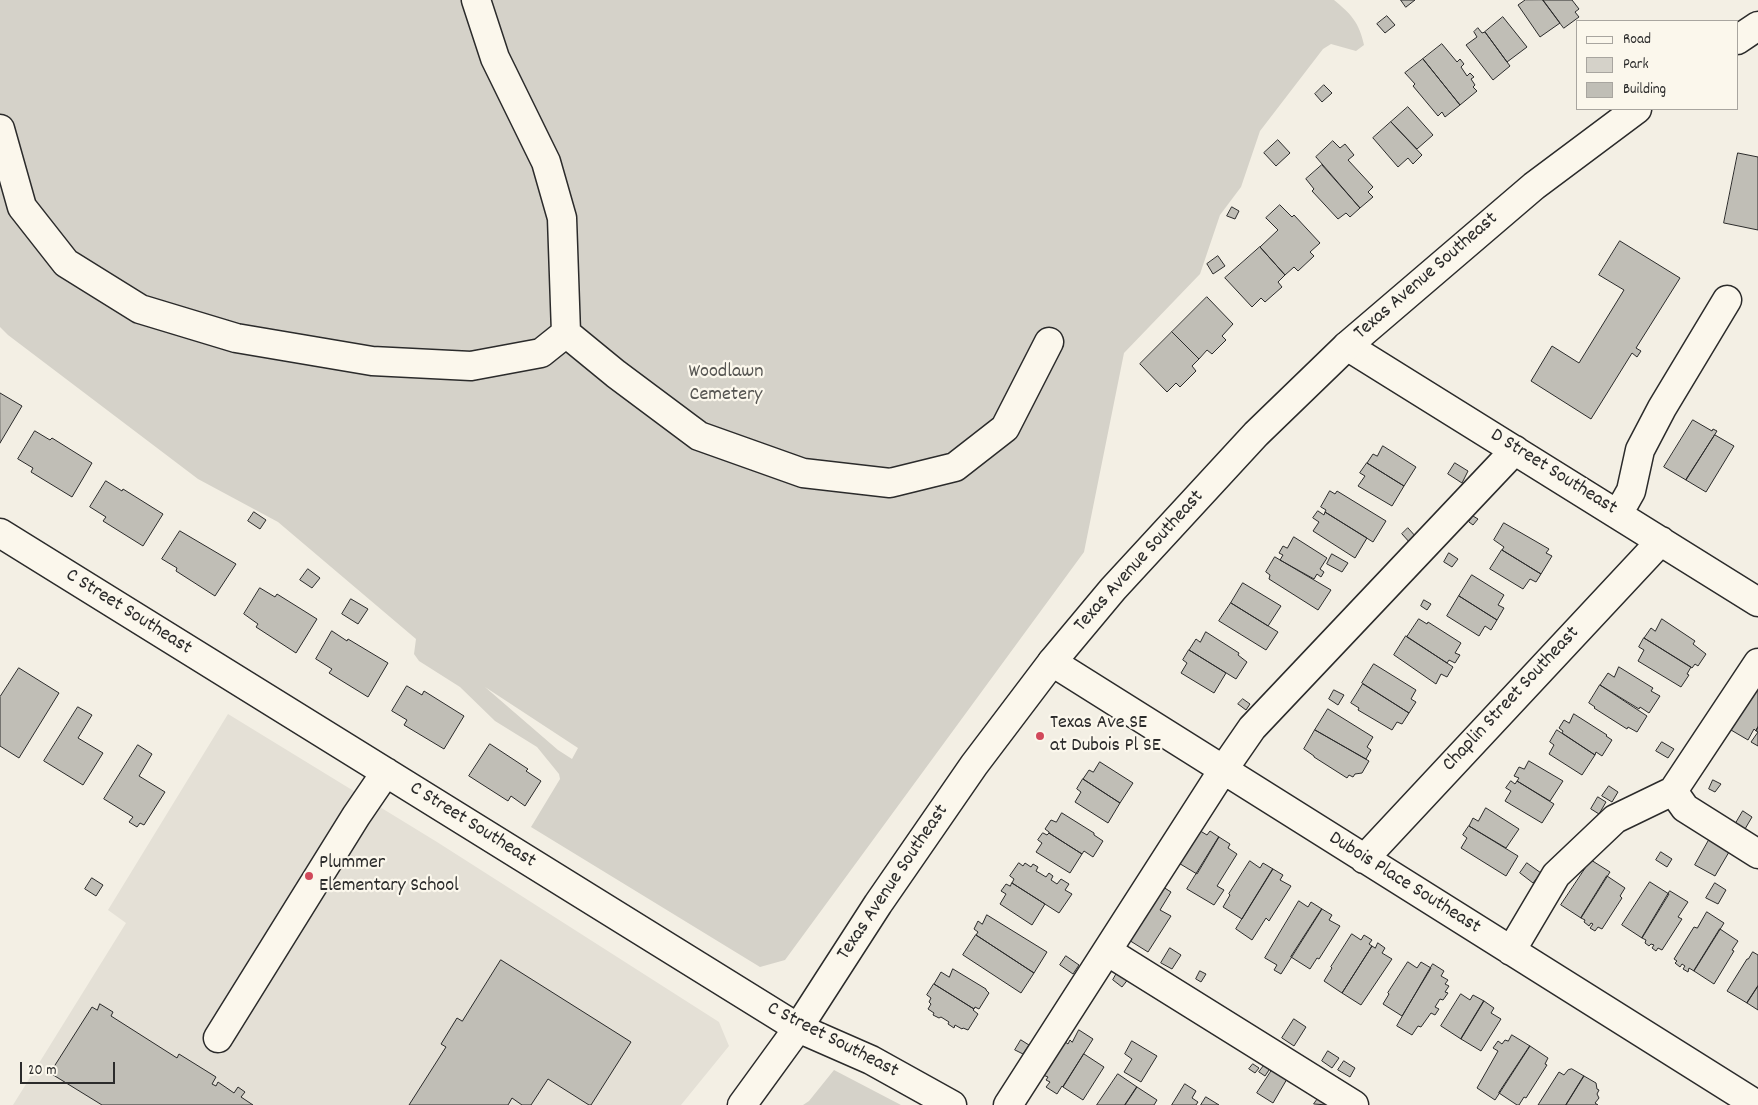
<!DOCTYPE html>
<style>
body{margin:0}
#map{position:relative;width:1758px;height:1105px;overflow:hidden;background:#f3efe4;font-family:Dekko,sans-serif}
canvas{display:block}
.legend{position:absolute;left:1576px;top:20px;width:162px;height:90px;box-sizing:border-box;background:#fbf7ec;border:1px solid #a8a59f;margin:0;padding:6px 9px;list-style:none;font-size:15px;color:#2b2b2b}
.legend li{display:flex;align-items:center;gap:10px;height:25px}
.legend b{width:25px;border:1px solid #a8a59f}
.scale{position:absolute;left:20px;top:1062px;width:95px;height:22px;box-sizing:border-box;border:2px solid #2b2b2b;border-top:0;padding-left:6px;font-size:15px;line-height:18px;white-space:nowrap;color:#2b2b2b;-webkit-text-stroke:4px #fbf7ec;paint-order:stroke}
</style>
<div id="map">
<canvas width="1758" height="1105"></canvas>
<ul class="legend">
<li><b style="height:6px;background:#fbf7ec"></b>Road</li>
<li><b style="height:14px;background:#d5d2c9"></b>Park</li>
<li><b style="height:14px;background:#c0beb6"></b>Building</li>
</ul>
<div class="scale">20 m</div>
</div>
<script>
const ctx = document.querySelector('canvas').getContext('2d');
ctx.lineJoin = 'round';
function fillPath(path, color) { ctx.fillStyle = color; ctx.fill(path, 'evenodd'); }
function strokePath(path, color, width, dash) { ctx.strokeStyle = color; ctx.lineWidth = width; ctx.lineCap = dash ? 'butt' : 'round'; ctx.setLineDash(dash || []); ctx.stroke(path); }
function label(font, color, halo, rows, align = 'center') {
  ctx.font = font + ' Dekko,sans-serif'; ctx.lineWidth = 4.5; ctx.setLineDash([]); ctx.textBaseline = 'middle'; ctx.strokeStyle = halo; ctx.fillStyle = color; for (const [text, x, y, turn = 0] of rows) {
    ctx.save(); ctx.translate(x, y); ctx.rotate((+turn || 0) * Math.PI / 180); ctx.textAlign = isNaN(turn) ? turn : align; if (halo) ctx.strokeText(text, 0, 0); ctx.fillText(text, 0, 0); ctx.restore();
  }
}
fillPath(new Path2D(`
 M228 714 437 842 719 1022 729 1046 681 1105H13L126 923 108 910Z`), '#e4e0d6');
fillPath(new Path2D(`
 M0 0H1334C1351 14 1359 22 1364 45L1356 51 1331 44 1323 49 1260 131 1241 187 1220 215 1200 274 1124 353 1084 552 785 960 760 967 531 827 560 779 559 774 537 747 495 721 460 687 419 661 414 654 416 639 278 522 198 479 8 335 0 327ZM485 687 578 748 572 759 558 750Z
 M834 1070 901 1105H803L809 1101Z`), '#d5d2c9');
const building = new Path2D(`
 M1401 0H1415L1406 7Z
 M1543 0H1572L1579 9 1575 12 1579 17 1564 28Z
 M1543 0 1560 23 1540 37 1518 5 1525 0Z
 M1387 16 1395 25 1385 33 1377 24Z
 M1503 17 1527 47 1507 62 1485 32Z
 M1478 28 1482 33 1485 32 1510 66 1493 80 1466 45 1477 37 1474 32Z
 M1442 44 1457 62 1460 59 1464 64 1461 67 1467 76 1470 73 1474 77 1471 79 1475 85 1473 87 1477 91 1460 105 1423 59Z
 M1423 59 1460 105 1445 117 1442 112 1438 116 1413 86 1415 84 1405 73Z
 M1324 85 1332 93 1322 102 1315 94Z
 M1408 107 1433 135 1417 149 1391 122Z
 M1391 122 1422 155 1413 164 1408 158 1398 167 1373 138Z
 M1278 140 1290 153 1276 166 1264 153Z
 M1333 141 1340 148 1345 144 1354 155 1348 160 1373 187 1368 192 1373 197 1360 208 1316 157Z
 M1738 153 1758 157V230L1724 223Z
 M1322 165 1360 208 1350 217 1346 213 1338 219 1312 191 1314 189 1306 179Z
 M1280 205 1292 217 1294 215 1320 243 1310 252 1314 256 1298 271 1294 267 1285 275 1260 247 1278 230 1266 218Z
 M1232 207 1239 211 1235 219 1227 216Z
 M1620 241 1680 278 1636 348 1641 351 1637 357 1632 353 1591 419 1531 381 1552 346 1579 363 1624 290 1599 275Z
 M1260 247 1285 275 1278 282 1282 287 1265 302 1261 298 1252 307 1225 278Z
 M1218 256 1225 266 1213 274 1207 264Z
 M1207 297 1233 324 1222 336 1226 340 1212 354 1207 350 1199 359 1172 332Z
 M1172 332 1199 359 1192 366 1196 371 1180 387 1176 383 1167 392 1140 364Z
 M0 393 22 406 0 443Z
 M1693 420 1712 431 1713 429 1717 431 1686 480 1664 467Z
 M35 431 50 440 52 438 92 463 72 497 31 472 33 468 18 459Z
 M1715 435 1734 446 1706 492 1686 480Z
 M1383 446 1416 467 1404 486 1367 463 1373 454 1377 456Z
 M1367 463 1404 486 1392 506 1358 486 1365 476 1360 473Z
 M1455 463 1468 471 1462 483 1448 474Z
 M106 481 122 491 123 489 163 514 143 546 103 521 106 517 90 507Z
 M1330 491 1335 494 1337 491 1386 521 1373 542 1325 512 1326 510 1321 507Z
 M1318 511 1324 515 1325 512 1367 538 1355 558 1313 531 1319 522 1313 518Z
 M254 512 266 520 260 529 248 521Z
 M1473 516 1478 519 1473 525 1469 522Z
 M1504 523 1549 549 1546 553 1552 556 1541 574 1502 550 1504 547 1494 540Z
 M1408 528 1417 538 1411 544 1402 534Z
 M180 531 236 564 215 596 176 571 177 568 162 559Z
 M1294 537 1327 558 1320 569 1324 572 1321 577 1317 574 1314 579 1280 560 1283 555 1279 553 1283 546 1287 548Z
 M1502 550 1541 574 1536 582 1530 579 1523 589 1490 569Z
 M1449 553 1458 559 1452 567 1444 562Z
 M1332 554 1348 563 1342 572 1327 564Z
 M1275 557 1331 590 1318 610 1269 579 1270 575 1266 572Z
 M308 569 320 578 312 588 300 580Z
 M1472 575 1504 595 1498 605 1504 608 1497 620 1459 596Z
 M1243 583 1281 606 1268 626 1231 603Z
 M260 588 275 597 277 594 317 619 296 653 256 627 258 624 244 614Z
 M1459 596 1497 620 1491 630 1485 626 1479 636 1447 616Z
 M351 599 368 609 358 624 342 614Z
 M1424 600 1431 604 1427 610 1421 606Z
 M1231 603 1278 632 1266 650 1219 621Z
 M1419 619 1427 624 1428 622 1461 643 1455 653 1460 655 1455 663 1449 660 1447 663 1407 637Z
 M1662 619 1695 641 1693 644 1706 654 1698 666 1695 664 1692 668 1644 638 1651 628 1655 631Z
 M332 631 347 641 348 639 388 663 368 697 329 673 332 669 316 659Z
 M1206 632 1239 653 1238 655 1247 662 1236 679 1189 650 1196 639 1200 642Z
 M1406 636 1453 667 1447 677 1441 674 1436 684 1394 655Z
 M1644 638 1691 667 1687 674 1689 675 1681 687 1638 661 1644 650 1639 647Z
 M1189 650 1226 673 1214 693 1181 673 1187 663 1183 660Z
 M1374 664 1416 690 1411 699 1416 702 1409 713 1362 683Z
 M1619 667 1653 688 1651 691 1660 696 1649 713 1640 707 1639 709 1600 685 1608 673 1614 677Z
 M19 668 59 693 19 758 0 746V697Z
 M1363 684 1409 713 1402 724 1397 722 1392 730 1358 710 1359 708 1351 703Z
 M1600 685 1647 716 1637 732 1628 727 1627 729 1594 708 1595 707 1589 703Z
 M407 686 422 695 424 691 464 716 444 749 404 725 407 720 392 711Z
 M1758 686V727L1756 731 1754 729 1748 740 1731 730 1738 718 1736 717Z
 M1334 690 1344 695 1338 705 1329 699Z
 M1243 699 1250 704 1246 710 1238 704Z
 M78 707 92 715 78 738 103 753 83 785 44 761Z
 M1328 709 1373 737 1367 747 1371 750 1366 759 1315 730Z
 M1574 714 1607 735 1606 736 1612 740 1602 756 1596 752 1595 755 1562 733 1563 731 1559 728 1564 720 1569 723Z
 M1758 727V746L1751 742 1758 732 1756 731Z
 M1315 730 1369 761 1362 773 1355 774 1353 777 1349 775 1347 778 1314 757V756L1304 749Z
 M1557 730 1595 755 1582 775 1549 754 1554 745 1550 742Z
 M1662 742 1674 749 1668 758 1656 751Z
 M490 744 528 769 526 771 541 781 525 806 511 796 508 801 469 776Z
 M138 745 152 754 139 776 165 792 144 825 140 823 137 827 129 822 133 817 104 799Z
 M1529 761 1563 781 1550 801 1517 781 1519 778 1514 776 1519 767 1524 769Z
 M1100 762 1133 783 1120 803 1083 779 1089 770 1093 772Z
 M1083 779 1120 803 1108 823 1075 802 1081 792 1077 789Z
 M1713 780 1721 784 1715 792 1709 789Z
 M1511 781 1515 784 1517 781 1554 804 1542 823 1505 801 1511 791 1506 788Z
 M1609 786 1618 792 1612 802 1602 796Z
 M1598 797 1606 802 1599 814 1591 809Z
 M1486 808 1519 829 1506 848 1469 826 1473 818 1478 821Z
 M1743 811 1752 817 1745 829 1736 823Z
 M1062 813 1094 833V835L1103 841 1093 857 1084 851 1082 854 1049 833V832L1045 829 1051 820 1056 822Z
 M1469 826 1518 856 1506 876 1461 848 1467 838 1463 835Z
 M1197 829 1207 835 1210 831 1219 837 1197 874 1177 862Z
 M1043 833 1047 835 1049 833 1082 854 1070 873 1036 852 1042 843 1038 840Z
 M1219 837 1230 844 1228 848 1237 854 1217 886 1224 890 1214 905 1187 889Z
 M1709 840 1729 852 1715 876 1695 865Z
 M1661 852 1672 859 1667 867 1656 860Z
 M1591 860 1610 872 1581 918 1561 905Z
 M1250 861 1260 868 1263 863 1273 869 1242 919 1223 907 1230 895 1229 894Z
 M1019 863 1023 866 1025 863 1031 867 1033 864 1038 867 1036 871 1046 877 1049 873 1053 876 1051 880 1057 884 1061 879 1069 884 1065 890 1072 894 1059 913 1012 883 1014 879 1010 876Z
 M1527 863 1541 873 1533 883 1520 873Z
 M1273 869 1283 875 1280 880 1291 886 1269 921 1266 918 1252 940 1236 929Z
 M1607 876 1625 888 1620 896 1622 898 1602 929 1598 927 1595 931 1590 928 1593 924 1591 923 1589 926 1584 922 1585 920 1581 918Z
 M92 878 103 885 96 896 85 889Z
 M1650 882 1669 894 1642 938 1622 925Z
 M1012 883 1045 904 1032 925 1000 904 1006 894 1001 891 1006 884 1010 886Z
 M1715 883 1726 890 1718 904 1706 898Z
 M1160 885 1171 892 1160 910 1171 916 1148 952 1124 937Z
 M1670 891 1688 902 1678 917 1682 919 1662 950 1658 948 1656 951 1652 948 1654 945 1651 944 1649 946 1645 943 1646 940 1642 938Z
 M1299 901 1308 907 1311 902 1322 909 1281 974 1274 970 1277 965 1265 958Z
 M1322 909 1332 915 1329 920 1340 926 1319 959 1317 958 1310 969 1291 957Z
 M1707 912 1724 923 1694 971 1689 968 1688 972 1683 969 1685 966 1682 964 1680 967 1675 963 1677 961 1674 959 1694 927 1697 928Z
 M987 915 1047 952 1034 973 976 935 978 932 974 929 978 921 982 924Z
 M1720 929 1738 941 1732 950 1734 951 1714 984 1694 971Z
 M1352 934 1361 940 1364 935 1372 940 1369 944 1372 946 1342 993 1324 981 1332 968 1331 967Z
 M976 935 1034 973 1021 993 963 955Z
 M1378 943 1385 948 1382 953 1392 959 1361 1005 1342 993 1372 946 1375 948Z
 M1170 948 1181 955 1172 969 1161 963Z
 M1753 952 1758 955V986L1747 1003 1727 991 1747 959H1748Z
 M1066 956 1079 965 1073 974 1060 965Z
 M501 960 631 1042 591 1105H589L548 1079 531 1105H522L512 1098 508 1105H409L446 1047 441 1044 457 1018 462 1021Z
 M1408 962 1417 968 1421 962 1431 968 1402 1016 1383 1004 1389 994 1388 993Z
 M1433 964 1444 971 1441 976 1448 980 1445 984 1449 986 1445 992 1448 993 1443 1000 1440 999 1435 1007 1439 1009 1435 1015 1431 1013 1421 1027 1418 1026 1412 1035 1397 1026Z
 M953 969 986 989V990L989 993 979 1009 975 1007 974 1009 934 984 941 972 949 977Z
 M1118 971 1129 978 1122 987 1113 980Z
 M1200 971 1206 974 1201 982 1196 979Z
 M934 984 974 1009 973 1010 978 1014 968 1030 963 1028 962 1029 955 1025 954 1028 948 1024 949 1022 941 1017 939 1018 933 1015 934 1013 928 1009 931 1004 929 1002 931 998 927 995Z
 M1758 986V1010L1747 1003Z
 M1461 994 1470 1000 1473 995 1484 1001 1461 1039 1441 1026Z
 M1484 1001 1494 1008 1491 1013 1501 1019 1481 1051 1461 1039Z
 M100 1004 113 1012 111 1016 177 1058 179 1054 216 1077 212 1084 216 1086 218 1082 234 1093 238 1087 245 1092 241 1097 253 1105H102L50 1073 92 1007 97 1010Z
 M1294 1019 1306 1027 1294 1046 1282 1038Z
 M1079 1030 1093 1039 1063 1087 1062 1086 1057 1094 1046 1087 1050 1082 1046 1080 1048 1077 1043 1075 1064 1041 1068 1044 1070 1040 1072 1042Z
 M1512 1035 1530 1046 1495 1100 1477 1088 1498 1051 1493 1048 1498 1041 1502 1044 1505 1040 1508 1041Z
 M1021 1040 1029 1045 1023 1054 1015 1050Z
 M1132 1041 1157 1056 1141 1082 1124 1072 1132 1059 1125 1054Z
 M1530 1046 1548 1058 1545 1064 1547 1065 1526 1098 1524 1097 1519 1105H1517L1499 1093Z
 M1328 1051 1339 1058 1332 1068 1322 1061Z
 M1084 1054 1104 1067 1083 1100 1063 1087Z
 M1344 1061 1355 1068 1350 1077 1338 1070Z
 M1266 1063 1271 1067 1265 1076 1259 1072Z
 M1253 1064 1259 1068 1255 1073 1249 1069Z
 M1572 1069 1584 1076 1566 1105H1538L1559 1072 1564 1075 1568 1070Z
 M1272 1070 1287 1079 1273 1103 1257 1093Z
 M1118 1074 1137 1087 1125 1105H1097Z
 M1584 1076 1596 1083 1597 1089 1599 1090 1597 1094 1599 1098 1595 1103 1598 1105H1566Z
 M1185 1084 1196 1091 1192 1098 1198 1102 1196 1105H1172Z
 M1137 1087 1157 1100 1154 1105H1125Z
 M1206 1097 1219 1105H1201Z
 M1319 1097 1328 1103 1327 1105 1314 1104Z`);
fillPath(building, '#c0beb6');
strokePath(building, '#2b2b2b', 1);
const minor = new Path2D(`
 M476 0 495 58 546 162 562 218 566 333 616 374 699 436 803 473 890 483 955 467 1005 428 1049 342
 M0 129 22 207 66 263 140 309 236 338 372 361 471 366 541 353 566 333
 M1347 346 1758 602
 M1618 514 1631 491 1640 450 1662 408 1727 300
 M0 533 798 1028 871 1060 952 1105
 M1052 662 1757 1105
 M1673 791 1685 808 1758 854
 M1364 859 1661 541
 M1107 951 1354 1105
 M1511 951 1556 875 1615 819 1673 791 1758 663
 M218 1038 356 816 386 772
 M1008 1105 1223 770 1252 728 1515 450`);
const major = new Path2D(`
 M1737 40 1758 26
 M742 1105 798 1028 878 904 974 765 1052 662 1113 589 1256 434 1347 346 1534 186 1637 109`);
strokePath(minor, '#2b2b2b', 31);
strokePath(major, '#2b2b2b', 31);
strokePath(minor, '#fbf7ec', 28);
strokePath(major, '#fbf7ec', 28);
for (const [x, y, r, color] of [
 [1040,736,5,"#d1495b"],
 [309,876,5,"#d1495b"]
]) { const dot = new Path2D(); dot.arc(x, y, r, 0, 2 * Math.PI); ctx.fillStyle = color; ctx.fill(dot); strokePath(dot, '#fbf7ec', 2); }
label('20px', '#2b2b2b', '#fbf7ec', [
 ["Texas Avenue Southeast",1427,277,-41],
 ["D Street Southeast",1553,473,32],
 ["Texas Avenue Southeast",1140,562,-48],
 ["C Street Southeast",128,613,32],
 ["Chaplin Street Southeast",1512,700,-47],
 ["C Street Southeast",472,826,32],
 ["Texas Avenue Southeast",894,883,-56],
 ["Dubois Place Southeast",1404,884,32],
 ["C Street Southeast",832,1041,27]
]);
label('20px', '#565552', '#fbf7ec', [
 ["Woodlawn",726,373],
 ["Cemetery",726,396]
]);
label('20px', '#2b2b2b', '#fbf7ec', [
 ["Texas Ave SE",1050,724],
 ["at Dubois Pl SE",1050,747],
 ["Plummer",319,864],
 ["Elementary School",319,887]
], 'left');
</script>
